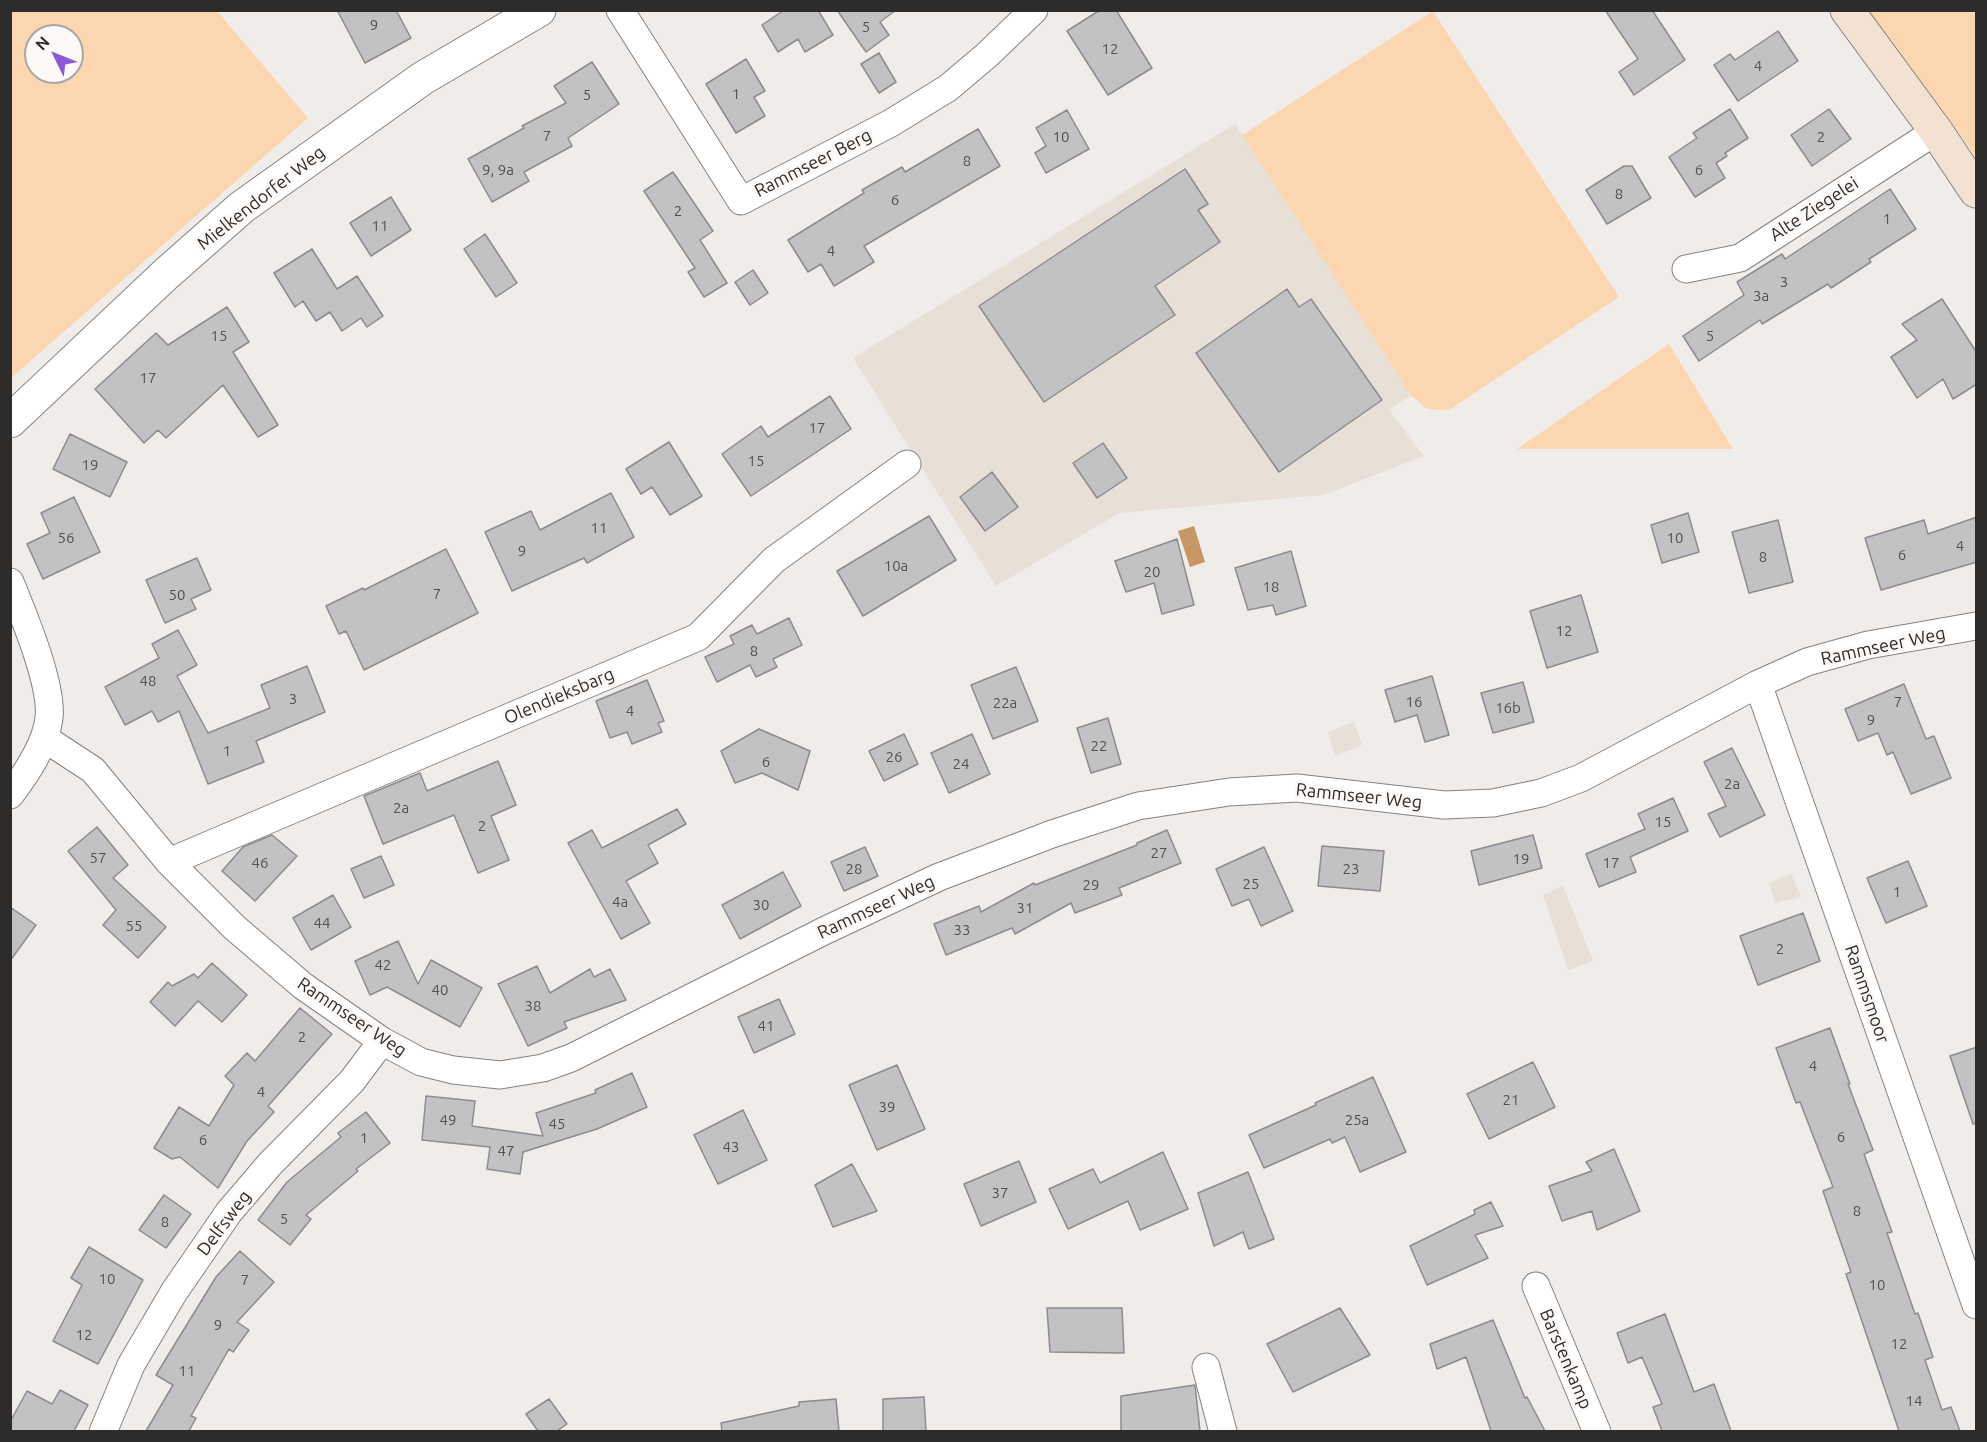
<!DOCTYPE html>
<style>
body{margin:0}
#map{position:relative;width:1987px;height:1442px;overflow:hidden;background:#efece9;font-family:Ubuntu,sans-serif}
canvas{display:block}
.frame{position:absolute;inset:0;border:12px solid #2d2c2b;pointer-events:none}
.north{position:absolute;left:24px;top:24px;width:60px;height:60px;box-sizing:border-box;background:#fcf9f6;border:2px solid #a9a7a5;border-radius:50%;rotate:313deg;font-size:16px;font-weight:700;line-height:24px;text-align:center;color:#2d2c2b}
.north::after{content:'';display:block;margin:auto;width:21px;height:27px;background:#8e5ad3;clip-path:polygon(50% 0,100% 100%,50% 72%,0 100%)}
</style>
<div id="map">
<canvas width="1987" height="1442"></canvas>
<div class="frame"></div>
<div class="north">N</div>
</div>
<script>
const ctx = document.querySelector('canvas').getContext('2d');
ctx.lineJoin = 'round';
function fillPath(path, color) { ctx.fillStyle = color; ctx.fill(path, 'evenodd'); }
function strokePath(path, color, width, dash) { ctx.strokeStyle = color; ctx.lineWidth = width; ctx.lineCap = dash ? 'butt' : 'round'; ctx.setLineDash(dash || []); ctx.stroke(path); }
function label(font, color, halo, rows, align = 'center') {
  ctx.font = font + ' Ubuntu,sans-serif'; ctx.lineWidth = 6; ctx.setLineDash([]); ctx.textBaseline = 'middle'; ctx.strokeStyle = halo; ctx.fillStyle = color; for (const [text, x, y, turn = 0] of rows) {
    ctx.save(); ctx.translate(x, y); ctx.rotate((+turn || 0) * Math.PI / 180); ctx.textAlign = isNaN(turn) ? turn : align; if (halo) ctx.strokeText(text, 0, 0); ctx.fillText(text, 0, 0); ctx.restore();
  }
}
fillPath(new Path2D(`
 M1235 124 1411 395 1389 410 1424 456 1323 495 1119 513 996 586 853 358Z
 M1354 722 1362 745 1335 756 1328 732Z
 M1791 874 1801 897 1775 903 1769 883Z
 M1563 886 1593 961 1568 970 1543 895Z`), '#e8dfd6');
fillPath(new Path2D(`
 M11 10 217 11 308 118 11 378ZM36 36H72V72H36Z
 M1433 11 1619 297 1449 410 1427 409 1411 395 1242 135Z
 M1866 11H1976V157L1950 120Z
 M1669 344 1733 449H1517Z`), '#fcd6b1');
fillPath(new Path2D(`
 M1194 526 1205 562 1190 567 1178 531Z`), '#c79767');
const building = new Path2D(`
 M337 10H396L411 38 365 63Z
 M784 10H818L833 35 805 52 798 39 778 52 762 25Z
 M837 10H896L880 22 889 35 866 52Z
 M1100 10H1116L1152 68 1108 95 1067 31Z
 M1605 10H1652L1685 60 1634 95 1619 72 1638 59Z
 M1778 31 1798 61 1738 101 1714 65 1730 54 1735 60Z
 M879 53 896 82 879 93 861 64Z
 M746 59 765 91 754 97 765 116 736 133 706 84Z
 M592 62 619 104 568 138 572 146 524 172 529 181 492 202 468 159 524 128 522 126 566 103 554 86Z
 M1730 109 1748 138 1725 153 1727 156 1716 163 1725 178 1695 197 1669 157 1697 138 1693 133Z
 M1829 109 1851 139 1812 166 1791 135Z
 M1067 110 1089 149 1046 173 1035 153 1046 146 1036 128Z
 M978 129 1000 166 864 246 874 262 834 286 821 264 808 272 788 240 864 193 862 190 902 167 905 172Z
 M1624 166H1632L1651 198 1607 224 1586 190Z
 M1185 169 1208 204 1198 210 1220 242 1155 286 1175 315 1044 402 979 306Z
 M673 172 713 231 700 240 727 283 704 297 688 272 695 268 644 191Z
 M1890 189 1916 229 1869 259 1871 262 1831 288 1828 284 1762 324 1760 320 1699 361 1683 336 1744 295 1737 282 1782 254 1785 259Z
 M391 197 411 230 371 256 350 223Z
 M485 234 517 283 496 297 464 249Z
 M312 249 337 289 357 276 383 316 367 327 361 318 342 331 330 312 316 321 303 301 295 307 274 273Z
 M753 270 768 293 750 305 735 282Z
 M1287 289 1299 307 1311 299 1382 400 1279 472 1196 353Z
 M1942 299 1977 353V384L1953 399 1943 379 1917 398 1891 357 1917 340 1902 324Z
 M227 307 249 342 233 352 278 425 258 437 223 385 166 438 158 430 144 443 95 389 156 333 168 345Z
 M830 396 851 429 751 496 722 454 761 426 768 437Z
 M70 434 127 462 110 497 53 469Z
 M669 442 702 496 670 515 652 487 641 494 626 469Z
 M1103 443 1127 478 1097 498 1073 463Z
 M992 472 1018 507 985 531 960 497Z
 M611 493 634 537 587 563 584 558 512 591 485 532 531 511 540 530Z
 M74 497 100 552 43 579 27 544 50 533 41 513Z
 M1688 513 1699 552 1662 563 1651 525Z
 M929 516 956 560 863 616 837 571Z
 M1977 517V562L1881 590 1865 538 1924 520 1928 534Z
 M1778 520 1793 582 1749 593 1732 532Z
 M1177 539 1194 605 1162 614 1154 583 1126 592 1115 561Z
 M446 549 478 613 364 670 346 631 339 634 326 606 363 588 364 590Z
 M1291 551 1306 606 1276 615 1273 605 1248 610 1235 568Z
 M197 558 211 590 191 599 196 609 165 623 146 580Z
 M1581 595 1598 652 1547 668 1530 611Z
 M789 618 802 645 773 659 777 667 756 677 750 665 717 682 705 657 734 644 730 636 752 625 757 634Z
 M178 630 197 665 177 676 208 733 270 708 261 685 307 666 325 712 256 741 264 762 208 784 179 711 158 722 152 711 125 725 105 687 159 658 152 644Z
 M1016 667 1038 721 993 739 971 685Z
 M1432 676 1449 735 1425 742 1417 715 1395 722 1385 690Z
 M647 680 664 721 658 723 662 732 632 744 627 732 610 738 596 701Z
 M1523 682 1534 722 1493 733 1481 693Z
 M1904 684 1926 739 1934 736 1951 778 1911 794 1893 752 1887 755 1878 733 1858 741 1845 709Z
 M1108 718 1121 764 1091 773 1077 728Z
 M759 729 810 751 798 790 762 773 735 783 721 751Z
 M904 734 918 764 884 781 869 751Z
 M972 734 990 774 949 793 931 753Z
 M1732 748 1765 815 1720 837 1708 814 1726 806 1704 762Z
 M498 761 516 805 491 816 509 860 478 873 454 815 383 844 364 796 420 773 427 791Z
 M1673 798 1688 831 1630 857 1636 872 1599 887 1586 854 1645 829 1638 814Z
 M677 809 686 824 648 845 658 863 626 881 650 923 621 939 568 843 592 830 602 848Z
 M97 827 128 865 113 878 166 927 138 958 103 925 116 910 68 851Z
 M1167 830 1181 863 1119 888 1122 895 1075 913 1071 903 1015 934 1012 928 946 955 934 924 979 906 981 912 1034 883 1035 885 1137 845V843Z
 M272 835 297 856 255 901 222 871 243 847Z
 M1533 835 1542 868 1479 885 1471 851Z
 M1322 846 1384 851 1380 891 1318 886Z
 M865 847 878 876 844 891 831 862Z
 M1264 847 1293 911 1261 926 1249 899 1232 906 1216 869Z
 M381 856 394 885 364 898 351 869Z
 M1908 861 1927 906 1886 923 1867 878Z
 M783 872 801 906 740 939 722 905Z
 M333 895 351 927 311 950 293 918Z
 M10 907 36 925 10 961Z
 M1803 913 1820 961 1758 985 1740 936Z
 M398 941 418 984 431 960 482 988 460 1027 387 987 370 995 355 961Z
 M212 963 247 995 222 1022 198 1001 175 1026 150 1002 168 982 172 986 194 974 198 978Z
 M537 966 550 993 590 969 594 977 610 969 626 1000 564 1022 567 1028 528 1046 498 984Z
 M779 999 795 1034 754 1053 738 1017Z
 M300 1008 332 1034 268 1106 274 1112 247 1141 218 1188 180 1157 172 1159 154 1148 179 1107 209 1126 234 1085 225 1076 247 1053 255 1061Z
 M1830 1028 1850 1084H1848L1873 1150 1864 1154 1892 1232 1887 1233 1915 1314 1918 1313 1933 1357 1925 1360 1942 1410 1951 1407 1960 1431H1899L1846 1274 1851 1272 1823 1191 1833 1187 1800 1102 1796 1103 1776 1048Z
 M1977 1047V1123L1973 1124 1950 1056Z
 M1533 1062 1555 1107 1489 1139 1467 1094Z
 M897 1065 925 1129 877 1150 849 1085Z
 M632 1073 647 1107 597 1129 523 1152 520 1174 487 1169 490 1147 422 1140 426 1096 475 1101 472 1126 543 1136 536 1113 596 1093 595 1090Z
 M1373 1077 1406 1152 1360 1172 1345 1137 1332 1143 1330 1139 1264 1168 1249 1135 1316 1105 1315 1103Z
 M743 1110 767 1160 718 1184 694 1135Z
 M366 1112 390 1143 356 1169 358 1171 306 1215 311 1219 290 1245 258 1220 287 1182 341 1137 338 1133Z
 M1614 1149 1640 1211 1597 1230 1592 1211 1562 1221 1549 1186 1592 1171 1586 1162Z
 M1163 1152 1188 1209 1140 1230 1128 1201 1068 1229 1049 1189 1093 1169 1100 1183Z
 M1019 1161 1036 1202 981 1226 964 1184Z
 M852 1164 877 1211 833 1227 815 1185Z
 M1248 1172 1274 1239 1249 1249 1243 1232 1214 1246 1198 1193Z
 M164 1195 191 1214 166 1248 139 1230Z
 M1491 1202 1503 1226 1475 1235 1488 1258 1427 1285 1410 1246 1475 1214 1474 1210Z
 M89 1247 143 1280 98 1364 53 1341 82 1285 71 1278Z
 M240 1251 274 1282 237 1322 249 1330 233 1352 229 1349 191 1416 196 1418 189 1431H146L173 1385 156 1375 216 1277Z
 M1047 1308H1122L1124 1353 1050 1352Z
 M1340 1308 1370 1355 1293 1392 1267 1344Z
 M1665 1314 1694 1392 1714 1384 1731 1431H1662L1653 1407 1662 1404 1642 1357 1628 1363 1617 1333Z
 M1493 1320 1525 1398 1527 1397 1545 1431H1491L1466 1357 1437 1369 1430 1344Z
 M1195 1385 1200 1431H1121V1396Z
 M60 1390 88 1405 74 1431H10V1422L27 1391 52 1404Z
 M924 1397 926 1431H883V1399Z
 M549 1399 567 1424 557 1431H538L526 1414Z
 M836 1399 839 1431H722L721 1423 799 1406V1402Z`);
fillPath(building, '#c2c1c4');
strokePath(building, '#8c8b8e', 1.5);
const minor = new Path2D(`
 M620 10 741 201 891 123 948 88 987 55 1034 10
 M1686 269 1740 258 1936 131
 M10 582C23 614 53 685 49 718 46 745 26 774 10 795
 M1758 684 1976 1305
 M44 738 93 770 169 862 235 928 303 986 382 1041 421 1062 453 1070 500 1075 543 1068 571 1058 826 930 939 877 1052 834 1138 806 1229 792 1297 788 1444 805 1493 803 1541 793 1581 778 1758 684 1807 662 1868 645 1976 626
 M169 862 698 637 774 560 907 464
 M1536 1286 1597 1432
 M1206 1367 1223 1432
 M103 1432 131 1365 174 1292 229 1212 270 1164 352 1081 382 1041`);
const tertiary = new Path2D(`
 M10 421 166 274 242 207 423 78 539 10`);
const secondary = new Path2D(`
 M1847 10 1936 131 1976 191`);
strokePath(minor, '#858280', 29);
strokePath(tertiary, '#858280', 35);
strokePath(secondary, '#858280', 35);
strokePath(minor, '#fff', 27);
strokePath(tertiary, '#fff', 33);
strokePath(secondary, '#f3e2d2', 33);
label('15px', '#525151', null, [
 ["9",374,25],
 ["5",866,27],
 ["12",1110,49],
 ["4",1758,66],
 ["1",736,94],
 ["5",587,95],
 ["7",547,136],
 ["10",1061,137],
 ["2",1821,137],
 ["8",967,161],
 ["9, 9a",498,170],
 ["6",1699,170],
 ["8",1619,194],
 ["6",895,200],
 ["2",678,211],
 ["1",1887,219],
 ["11",380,226],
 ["4",831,251],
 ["3",1784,282],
 ["3a",1761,296],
 ["15",219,336],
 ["5",1710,336],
 ["17",148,378],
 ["17",817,428],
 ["15",756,461],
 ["19",90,465],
 ["11",599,528],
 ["56",66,538],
 ["10",1675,538],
 ["4",1960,546],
 ["9",522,551],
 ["6",1902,555],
 ["8",1763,557],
 ["10a",896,566],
 ["20",1152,572],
 ["18",1271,587],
 ["7",437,594],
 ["50",177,595],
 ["12",1564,631],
 ["8",754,651],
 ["48",148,681],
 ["3",293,699],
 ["16",1414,702],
 ["7",1898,702],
 ["22a",1005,703],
 ["16b",1508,708],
 ["4",630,711],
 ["9",1871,720],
 ["22",1099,746],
 ["1",227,751],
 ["26",894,757],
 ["6",766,762],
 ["24",961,764],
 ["2a",1732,784],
 ["2a",401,808],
 ["15",1663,822],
 ["2",482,826],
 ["27",1159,853],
 ["57",98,858],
 ["19",1521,859],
 ["46",260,863],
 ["17",1611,863],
 ["28",854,869],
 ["23",1351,869],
 ["25",1251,884],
 ["29",1091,885],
 ["1",1897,892],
 ["4a",620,902],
 ["30",761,905],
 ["31",1025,908],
 ["44",322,923],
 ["55",134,926],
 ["33",962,930],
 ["2",1780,949],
 ["42",383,965],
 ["40",440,990],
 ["38",533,1006],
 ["41",766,1026],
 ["2",302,1037],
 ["4",1813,1066],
 ["4",261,1092],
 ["21",1511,1100],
 ["39",887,1107],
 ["49",448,1120],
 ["25a",1357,1120],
 ["45",557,1124],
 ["6",1841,1137],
 ["1",364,1138],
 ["6",203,1140],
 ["43",731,1147],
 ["47",506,1151],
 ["37",1000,1193],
 ["8",1857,1211],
 ["5",284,1219],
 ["8",165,1222],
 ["10",107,1279],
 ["7",245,1280],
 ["10",1877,1285],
 ["9",218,1325],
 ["12",84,1335],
 ["12",1899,1344],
 ["11",187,1371],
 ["14",1914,1401]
]);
label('18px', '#2d2c2b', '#fcf9f6', [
 ["Rammseer Berg",813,163,-27],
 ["Mielkendorfer Weg",261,198,-38],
 ["Alte Ziegelei",1814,209,-33],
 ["Rammseer Weg",1883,646,-12],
 ["Olendieksbarg",559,696,-23],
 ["Rammseer Weg",1359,796,6],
 ["Rammseer Weg",876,907,-25],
 ["Rammsmoor",1867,994,71],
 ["Rammseer Weg",352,1017,34],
 ["Delfsweg",224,1223,-53],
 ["Barstenkamp",1566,1359,67]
]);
</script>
